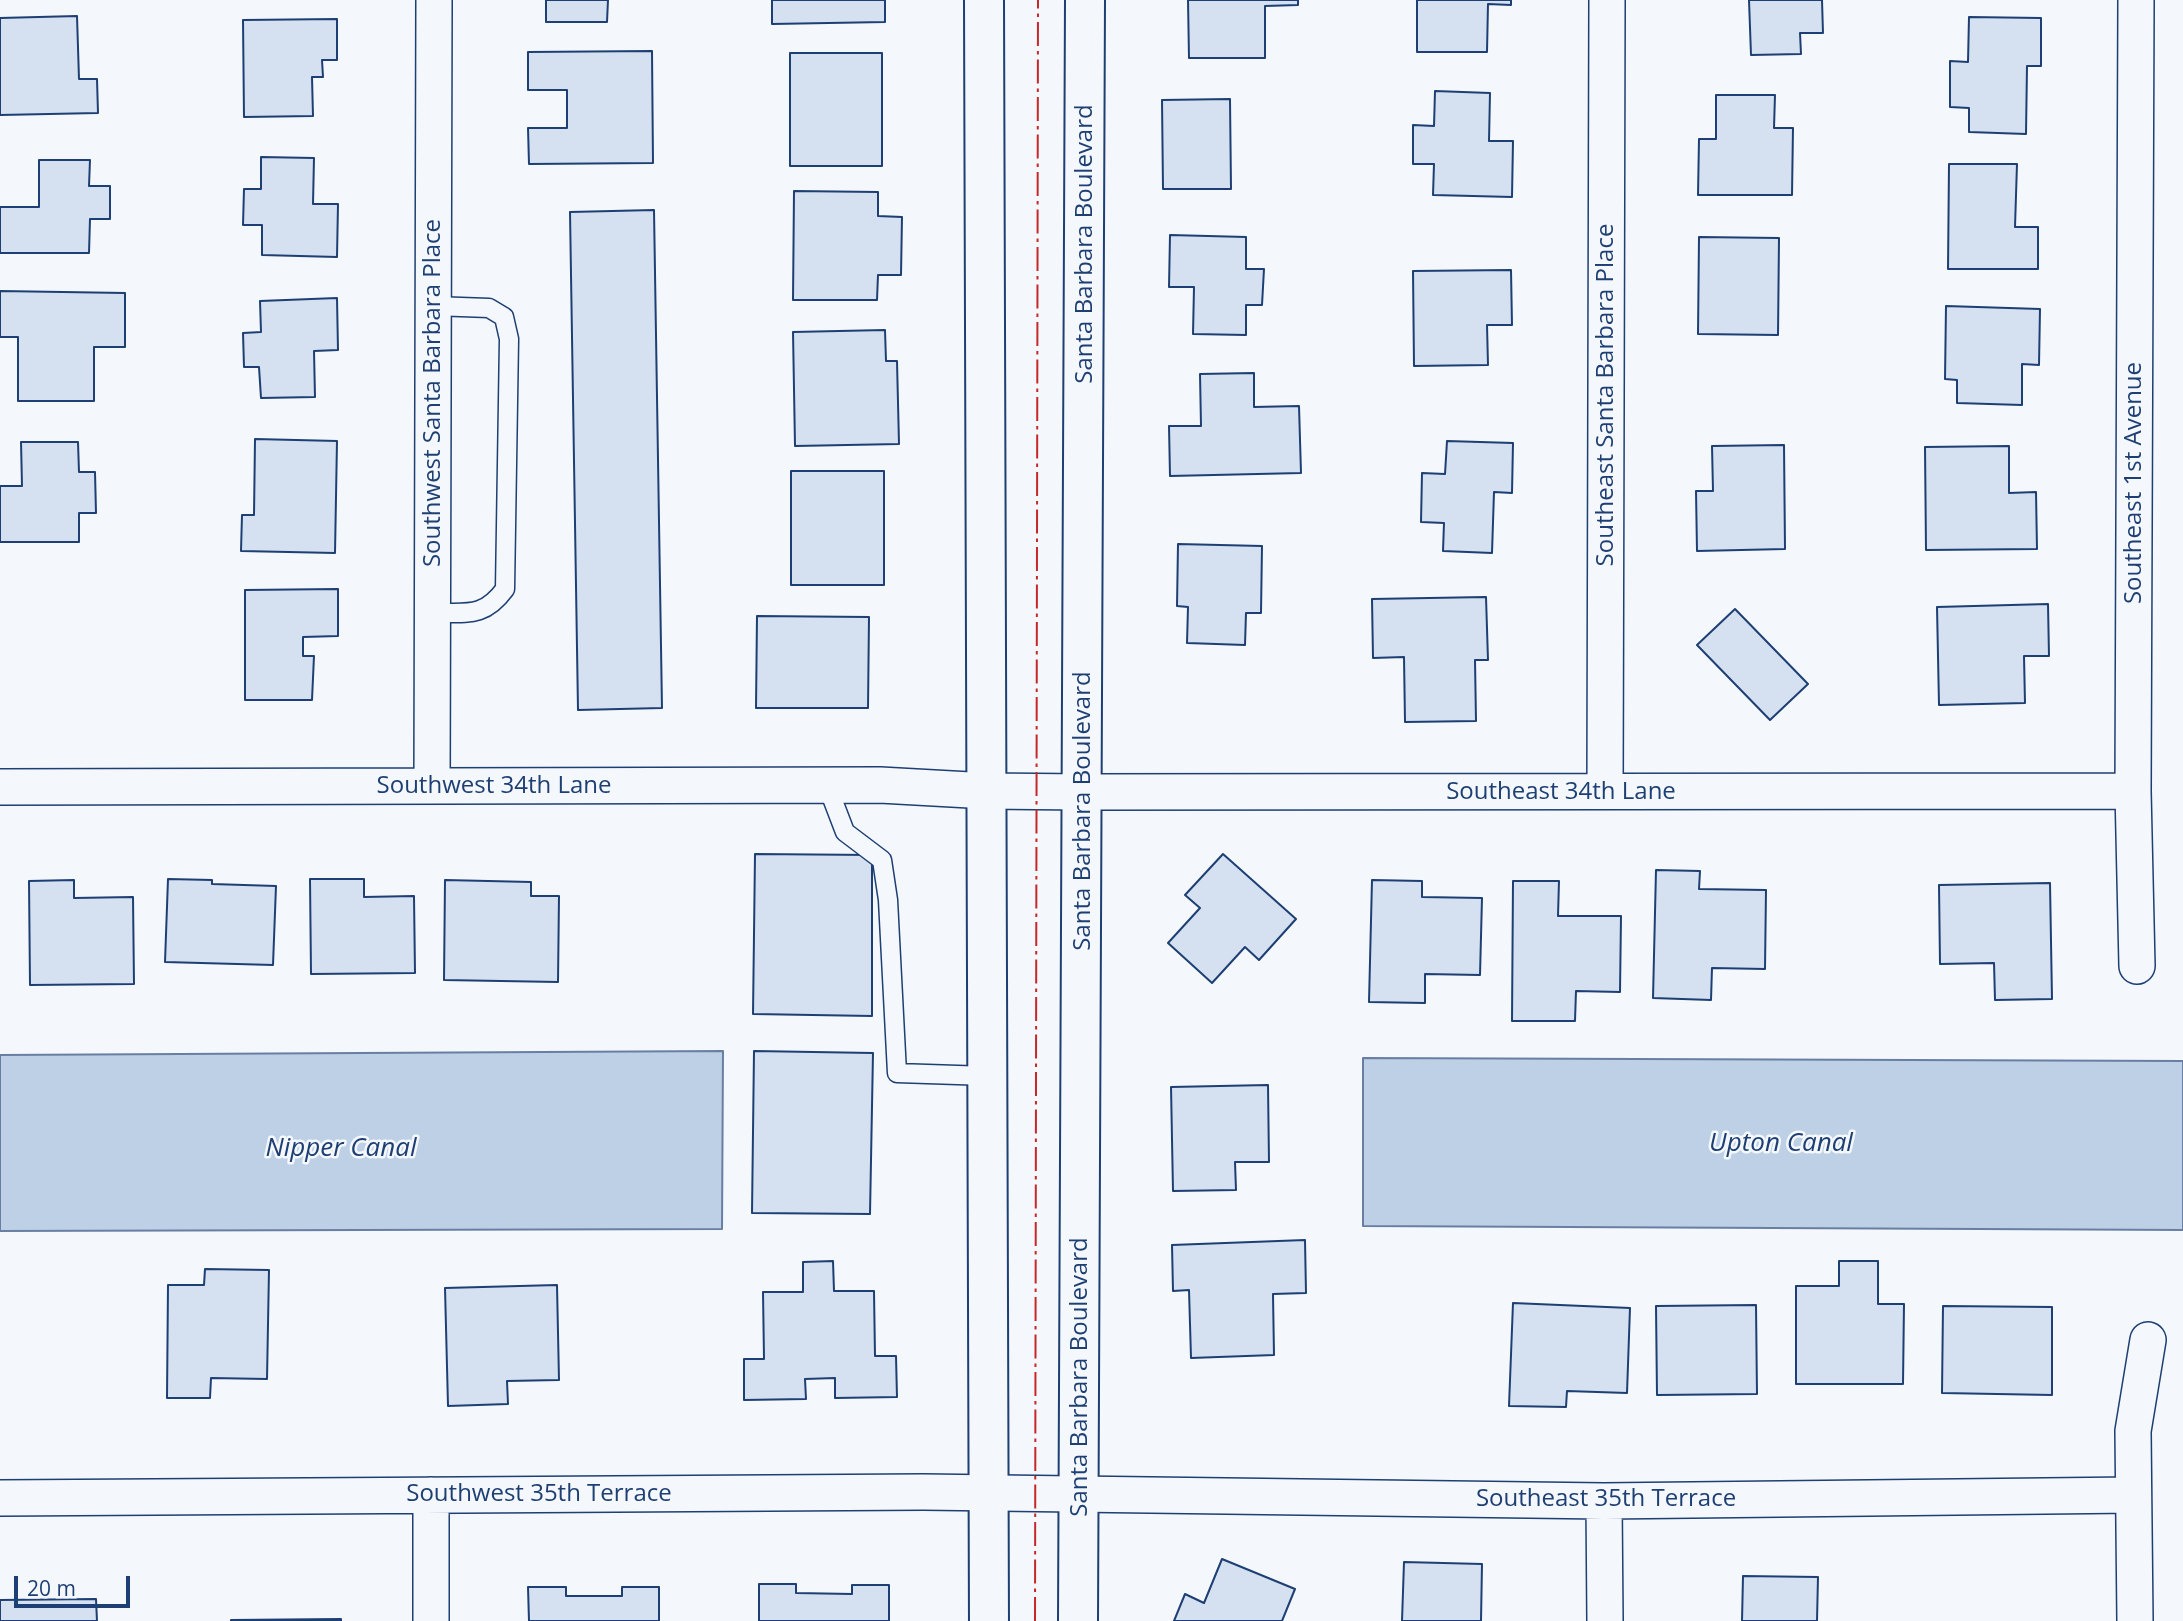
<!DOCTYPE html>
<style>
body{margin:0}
#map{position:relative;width:2183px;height:1621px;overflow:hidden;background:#f4f7fb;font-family:"Open Sans",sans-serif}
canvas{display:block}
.scale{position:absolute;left:14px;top:1576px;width:116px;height:32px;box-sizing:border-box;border:4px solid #1d3f73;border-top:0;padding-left:9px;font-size:21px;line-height:24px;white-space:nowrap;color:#1d3f73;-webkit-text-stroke:5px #f4f7fb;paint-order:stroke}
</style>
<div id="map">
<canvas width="2183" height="1621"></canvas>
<div class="scale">20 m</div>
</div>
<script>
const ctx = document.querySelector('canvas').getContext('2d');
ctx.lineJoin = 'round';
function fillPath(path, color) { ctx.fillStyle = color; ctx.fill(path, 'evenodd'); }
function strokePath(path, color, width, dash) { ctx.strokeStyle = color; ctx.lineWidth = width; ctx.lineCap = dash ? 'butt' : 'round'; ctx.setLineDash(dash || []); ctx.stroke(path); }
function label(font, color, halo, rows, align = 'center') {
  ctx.font = font + ' "Open Sans",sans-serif'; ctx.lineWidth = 5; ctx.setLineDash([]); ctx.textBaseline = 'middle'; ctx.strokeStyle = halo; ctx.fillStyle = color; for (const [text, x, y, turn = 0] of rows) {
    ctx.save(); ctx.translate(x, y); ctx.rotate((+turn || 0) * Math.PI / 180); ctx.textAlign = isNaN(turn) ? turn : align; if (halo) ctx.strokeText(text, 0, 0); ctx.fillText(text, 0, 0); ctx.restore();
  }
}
const water = new Path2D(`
 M723 1051 722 1229 0 1231V1055Z
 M1363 1058 2183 1061V1230L1363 1226Z`);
fillPath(water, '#bed0e5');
strokePath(water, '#687fa3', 2);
const building = new Path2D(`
 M546 0H608L607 22H546Z
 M772 0H885V22L772 24Z
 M1188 0H1298V5L1265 6V58H1189Z
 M1417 0H1511V5L1488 4 1487 52H1417Z
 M1749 0H1822L1823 33H1800L1801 54 1751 55Z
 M77 16 79 79H97L98 113 0 115V18Z
 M1969 17 2041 18V66H2027L2026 134 1969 132V108L1950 107V61L1968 62Z
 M337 19V60H322L323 77H312L313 116 244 117 243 20Z
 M652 51 653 163 529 164 528 128H567V90H528V52Z
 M790 53H882V166H790Z
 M1435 91 1490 93 1489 141H1513L1512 197 1433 195 1434 164H1413V125L1434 126Z
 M1716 95H1775L1774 128H1793L1792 195H1698L1699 139H1716Z
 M1230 99 1231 189H1163L1162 100Z
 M261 157 314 158 313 204H338L337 257 262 255V225H243L244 189H261Z
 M39 160H90L89 186H110V219H90L89 253H0V207H39Z
 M1949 164H2017L2015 227H2038V269H1948Z
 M794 191 878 192V216L902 217 901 275H878L877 300H793Z
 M654 210 662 708 578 710 570 212Z
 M1170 235 1246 237V269H1264L1262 305H1246V335L1193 334 1194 287H1169Z
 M1699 237 1779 238 1778 335 1698 334Z
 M1511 270 1512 325H1487L1488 365 1414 366 1413 271Z
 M0 291 125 293V347H94V401H18V337H0Z
 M337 298 338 350 314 351 315 397 261 398 259 367H244L243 333 261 332 260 301Z
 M1946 306 2040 309 2039 365 2022 364V405L1957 403V380L1945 379Z
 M885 330 886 361H897L899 444 795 446 793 332Z
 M1254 373V407L1299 406 1301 473 1170 476 1169 426H1201L1200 374Z
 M255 439 337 441 335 553 241 551 242 515H254Z
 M1447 441 1513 443 1512 493 1494 492 1492 553 1443 551 1444 523 1421 522 1422 473 1445 474Z
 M21 442H78L79 472H95L96 513H79V542H0V486H22Z
 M1784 445 1785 549 1697 551 1696 491H1713L1712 446Z
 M2009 446V493L2036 492 2037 549 1926 550 1925 447Z
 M791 471H884V585H791Z
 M1178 544 1262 546 1261 613H1246L1245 645 1187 643 1188 607 1177 606Z
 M338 589V636L303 637V656H314L312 700H245V590Z
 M1486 597 1488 660H1475L1476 721 1405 722 1404 657 1373 658 1372 599Z
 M2048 604 2049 656H2024L2025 703 1939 705 1937 607Z
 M1735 609 1808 684 1770 720 1697 645Z
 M757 616 869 617 868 708H756Z
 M755 854 872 855V1016L753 1014Z
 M1223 854 1296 919 1259 960 1245 947 1212 983 1168 943 1200 908 1185 895Z
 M1656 870 1700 871 1699 889 1766 890 1765 969 1712 968 1711 1000 1653 998Z
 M168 879 212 880V884L276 886 273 965 165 962Z
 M310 879H364V897L414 896 415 973 311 974Z
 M74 880V898L133 897 134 984 30 985 29 881Z
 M445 880 531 882V896H559L558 982 444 980Z
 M1372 880 1422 881V897L1482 898 1480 975 1425 974V1003L1369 1002Z
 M1513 881H1559L1558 916H1621L1620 992 1576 991 1575 1021H1512Z
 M2050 883 2052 999 1995 1000 1994 963 1940 964 1939 885Z
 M754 1051 873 1053 870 1214 752 1213Z
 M1268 1085 1269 1162H1235L1236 1190 1173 1191 1171 1087Z
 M1305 1240 1306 1293 1273 1294 1274 1355 1191 1358 1189 1290 1173 1291 1172 1245Z
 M833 1261 834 1291H874L875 1356H896L897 1397 835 1398V1378L805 1379 806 1399 744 1400V1359H764L763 1292H803V1262Z
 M1839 1261H1878V1304H1904L1903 1384H1796V1286H1839Z
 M205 1269 269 1270 267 1379 211 1378 210 1398H167L168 1285H204Z
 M557 1285 559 1380 507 1381 508 1404 448 1406 445 1288Z
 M1513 1303 1630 1308 1627 1393 1567 1391 1566 1407 1509 1406Z
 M1756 1305 1757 1394 1657 1395 1656 1306Z
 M1943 1306 2052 1307V1395L1942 1393Z
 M1222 1559 1295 1589 1282 1621H1174L1185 1594 1204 1603Z
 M1404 1562 1482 1564 1481 1621H1402Z
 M1743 1576 1818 1577 1817 1621H1742Z
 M759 1584H796V1593L852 1594V1585H889V1621H759Z
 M528 1587H566V1596H622V1587H659V1621H529Z
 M96 1599 97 1621H0V1600Z
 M341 1619V1621H231V1620Z`);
fillPath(building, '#d5e0f0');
strokePath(building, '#1d3f73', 2);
const service = new Path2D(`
 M432 613C466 612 483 619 505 589L509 339 504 317 489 308 433 306
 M827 785 845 832 882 860 888 900 897 1073 988 1076`);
const minor = new Path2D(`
 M2136 0 2133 791 2137 966
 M432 786 434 0
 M0 787 880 785 988 791 1083 792 2133 791
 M1605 790 1607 0
 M431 1495V1621
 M0 1498 923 1492 1604 1501 2133 1495
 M1604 1501 1605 1621
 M2135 1621 2133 1431 2148 1340`);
const secondary = new Path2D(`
 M984 0 989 1621
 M1078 1621 1085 0`);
strokePath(service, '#1d3f73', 21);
strokePath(minor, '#1d3f73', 38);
strokePath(secondary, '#1d3f73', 42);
strokePath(service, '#f4f7fb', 18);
strokePath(minor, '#f4f7fb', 35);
strokePath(secondary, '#f4f7fb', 38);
strokePath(new Path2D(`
 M1035 1621 1038 0`), '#c62828', 2, [24, 5, 3.5, 5]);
label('24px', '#1d3f73', '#f4f7fb', [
 ["Santa Barbara Boulevard",1085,244,-90],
 ["Southwest Santa Barbara Place",433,393,-90],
 ["Southeast Santa Barbara Place",1606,395,-90],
 ["Southeast 1st Avenue",2134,483,-90],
 ["Southwest 34th Lane",494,786],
 ["Southeast 34th Lane",1561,792],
 ["Santa Barbara Boulevard",1083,811,-90],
 ["Santa Barbara Boulevard",1080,1377,-90],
 ["Southwest 35th Terrace",539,1494],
 ["Southeast 35th Terrace",1606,1499]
]);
label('italic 26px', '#1d3f73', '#f4f7fb', [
 ["Upton Canal",1781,1144],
 ["Nipper Canal",341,1149]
]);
</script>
